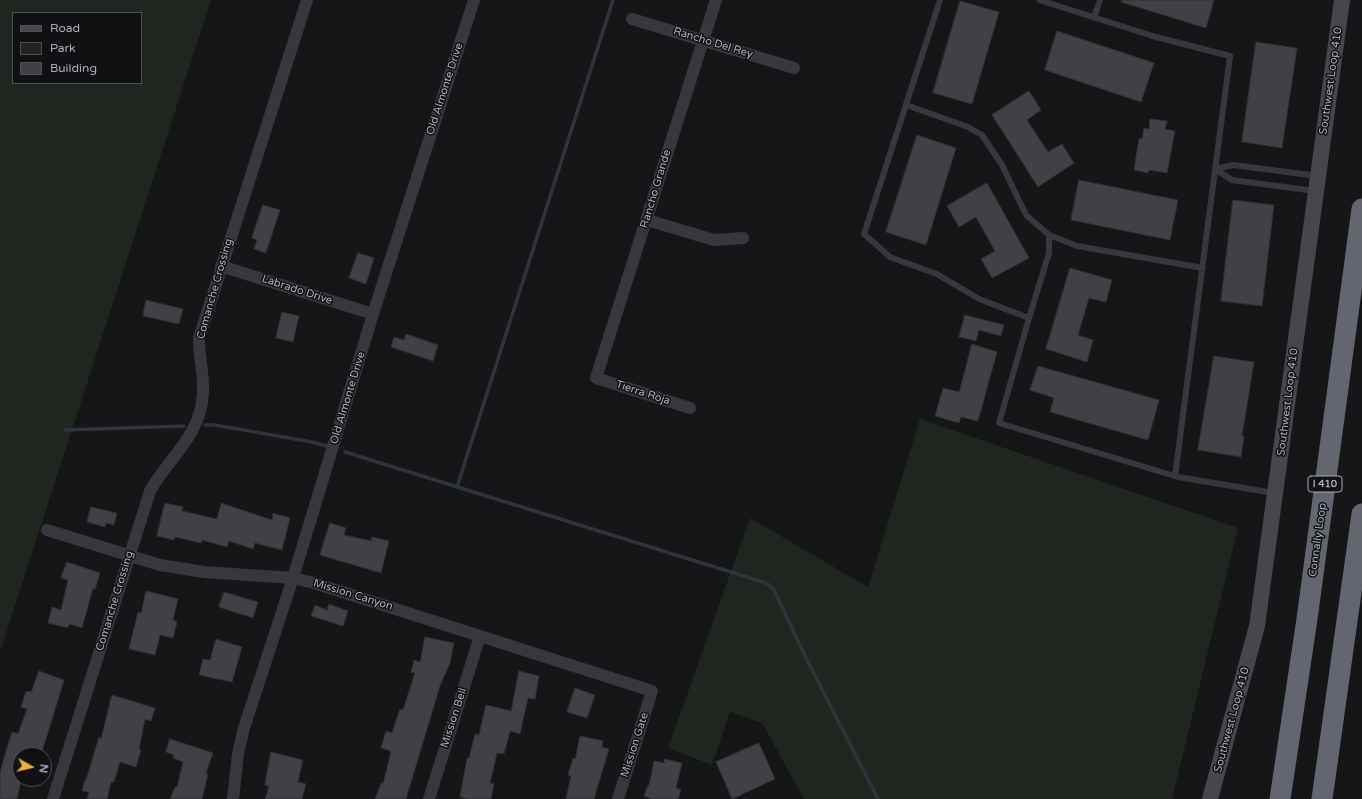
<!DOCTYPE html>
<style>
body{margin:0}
#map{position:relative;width:1362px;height:799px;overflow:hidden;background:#161618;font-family:"Varela Round",sans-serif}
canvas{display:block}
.legend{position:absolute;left:12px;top:12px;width:130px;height:72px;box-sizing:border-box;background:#111113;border:1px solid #4d4f55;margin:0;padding:5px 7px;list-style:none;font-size:12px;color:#a8adb8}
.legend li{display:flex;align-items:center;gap:8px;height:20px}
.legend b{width:20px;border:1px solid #4d4f55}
.north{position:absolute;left:12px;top:747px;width:40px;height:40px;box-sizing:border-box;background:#111113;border:1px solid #4d4f55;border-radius:50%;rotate:98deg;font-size:11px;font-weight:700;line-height:16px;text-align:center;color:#a8adb8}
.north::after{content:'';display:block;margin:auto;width:14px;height:18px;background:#f2b134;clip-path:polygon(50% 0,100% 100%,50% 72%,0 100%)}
</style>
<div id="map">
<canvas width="1362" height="799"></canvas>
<ul class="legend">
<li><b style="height:5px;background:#45474d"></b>Road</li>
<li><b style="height:11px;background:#1e261f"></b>Park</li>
<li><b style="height:11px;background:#404145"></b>Building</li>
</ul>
<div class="north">N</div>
</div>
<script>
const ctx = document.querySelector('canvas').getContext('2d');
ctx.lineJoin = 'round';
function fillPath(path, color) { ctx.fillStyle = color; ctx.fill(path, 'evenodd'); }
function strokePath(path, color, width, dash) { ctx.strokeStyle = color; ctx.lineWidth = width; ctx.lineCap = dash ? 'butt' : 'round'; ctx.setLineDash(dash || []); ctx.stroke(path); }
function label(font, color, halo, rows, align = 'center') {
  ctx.font = font + ' "Varela Round",sans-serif'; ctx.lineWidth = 3; ctx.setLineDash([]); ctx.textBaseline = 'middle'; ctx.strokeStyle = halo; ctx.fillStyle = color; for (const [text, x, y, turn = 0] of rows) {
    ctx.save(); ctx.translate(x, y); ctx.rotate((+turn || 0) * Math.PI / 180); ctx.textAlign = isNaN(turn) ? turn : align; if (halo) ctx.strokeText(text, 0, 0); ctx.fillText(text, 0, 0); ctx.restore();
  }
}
fillPath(new Path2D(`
 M0 0H211L0 652ZM13 13H141V83H13Z
 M920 419 1238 528 1172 799H804L762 723 730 712 712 765 668 748 750 518 868 587Z`), '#1e261f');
strokePath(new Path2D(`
 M205 425H215L312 442 326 446
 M65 430 184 426
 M345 452 766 583 773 588 807 660 878 799
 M457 487 613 0`), '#2c353c', 3.5);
const building = new Path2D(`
 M1122 0H1214L1206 28 1121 2Z
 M960 1 999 12 972 104 933 93Z
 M1057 31 1154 63 1141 102 1045 70Z
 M1256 42 1297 48 1282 148 1242 142Z
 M1029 91 1041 110 1027 120 1048 152 1062 144 1074 163 1038 187 992 115Z
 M1150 119 1167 121 1165 129 1175 131 1167 173 1149 170 1148 173 1134 170 1139 138 1142 139 1144 128 1149 129Z
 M917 135 956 148 926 245 886 232Z
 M1079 180 1178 200 1170 240 1071 220Z
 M987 183 1029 258 992 278 981 259 995 251 976 217 959 227 947 206Z
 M1233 200 1274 205 1262 306 1221 301Z
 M263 205 280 210 266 253 254 249 257 240 252 238Z
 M358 253 374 258 366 284 349 278Z
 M1070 268 1112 280 1106 302 1089 298 1078 335 1093 340 1087 362 1046 349Z
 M146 300 183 309 179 324 143 316Z
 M282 312 299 316 293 342 276 338Z
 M965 315 1004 325 1001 336 979 330 976 341 959 337Z
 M406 334 438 345 433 361 391 347 394 337 404 340Z
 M972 344 997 352 978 421 961 417 959 423 935 416 943 388 959 392Z
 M1214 356 1254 362 1242 436 1244 437 1241 457 1198 450Z
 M1038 366 1159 400 1148 440 1050 412 1054 398 1030 390Z
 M165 503 183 507 182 511 217 519 221 503 272 520 273 513 290 518 282 550 255 543 253 549 229 541 227 547 202 540 201 543 175 537 174 540 157 536Z
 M91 507 117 513 114 525 106 523 105 527 87 522Z
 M330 523 346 528 344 535 371 541 372 537 389 541 381 573 320 555Z
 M67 562 100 573 95 589 93 588 82 628 69 624 68 628 48 623 52 607 61 610 68 580 61 578Z
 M146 591 178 599 173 620 177 622 173 638 160 635 155 655 129 649 138 612 141 613Z
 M224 592 258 602 253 618 219 607Z
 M329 604 348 611 343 626 311 616 315 605 327 610Z
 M425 637 454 643 450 663 440 686 406 799H375L381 783 383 784 391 751 381 748 386 731 392 733 400 709 403 710 415 673 411 672 414 660 420 662Z
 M216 639 242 647 232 682 199 675 203 659 210 660Z
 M39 671 64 680 45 742 41 754 32 751 31 755H20V786L17 799H0V773L5 754 12 732 18 734 27 709 21 707 26 691 31 692Z
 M519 671 539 676 535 699 528 698 520 734 510 731 504 754 497 753 490 783 494 784 491 799H469L460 797 467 758H469L475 734 479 735 486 705 511 711Z
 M575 688 595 695 587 718 567 712Z
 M112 695 155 708 151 721 145 719 139 749 141 750 136 767 120 762 114 782H111L107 799H87L89 792 82 791 85 780H86L99 737 101 738Z
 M580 736 603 741 602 747 609 749 594 799H566L571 776 568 775 573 758 575 759Z
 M170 739 213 753 206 773 208 774 202 799H170L175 787H177L183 762 173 758 174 755 166 752Z
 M759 743 775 779 732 799 716 762Z
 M271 752 303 760 298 782 306 784 302 799H265L269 786 265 785Z
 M664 759 682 763 676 788 681 790 678 799H652L644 796 648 785H649L654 761 664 763Z`);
fillPath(building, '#404145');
strokePath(building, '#303034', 1);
strokePath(new Path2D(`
 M940 0 864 234 890 257 937 274 979 299 1029 318 999 423 1178 477 1274 493
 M1039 0 1156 37 1230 56 1175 476
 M1094 18 1100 0
 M906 105 968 127 982 135 1002 165 1026 215 1049 235 1077 246 1203 268
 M1215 169 1232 180 1315 191
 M1215 169 1233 165 1318 176
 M1029 318 1049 253V235`), '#37383d', 6);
strokePath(new Path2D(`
 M632 19 794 68
 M647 220 714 240 743 238
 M221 266 373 314
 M690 408 596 378 716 0
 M47 530 160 565 204 572 293 578 314 583 652 691 618 799
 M53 799 150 491C169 457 201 436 203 393 204 374 199 357 199 338L307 0
 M233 799 238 754 244 728 293 578 373 314 474 0
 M429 799 480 636`), '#37383d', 12);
strokePath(new Path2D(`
 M1210 799 1257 626 1342 0`), '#45474d', 16);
strokePath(new Path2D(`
 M1280 799 1307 619 1362 209
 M1322 799 1362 514`), '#63666e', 21);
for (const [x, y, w] of [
 [1325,484,34]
]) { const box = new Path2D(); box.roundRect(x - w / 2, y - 8, w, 16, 3); ctx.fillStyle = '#111113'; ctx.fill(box); strokePath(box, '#a8adb8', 1); }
label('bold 10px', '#a8adb8', null, [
 ["I 410",1325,484]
]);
label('11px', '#a8adb8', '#111113', [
 ["Rancho Del Rey",713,43,17],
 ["Southwest Loop 410",1331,81,-82],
 ["Old Almonte Drive",445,89,-72],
 ["Rancho Grande",656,189,-73],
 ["Comanche Crossing",215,289,-74],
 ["Labrado Drive",297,290,18],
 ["Tierra Roja",643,393,18],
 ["Old Almonte Drive",348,398,-73],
 ["Southwest Loop 410",1288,402,-83],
 ["Connally Loop",1318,540,-82],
 ["Mission Canyon",353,595,17],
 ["Comanche Crossing",115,601,-73],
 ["Mission Bell",454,718,-72],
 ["Southwest Loop 410",1232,720,-75],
 ["Mission Gate",635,745,-72]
]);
</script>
